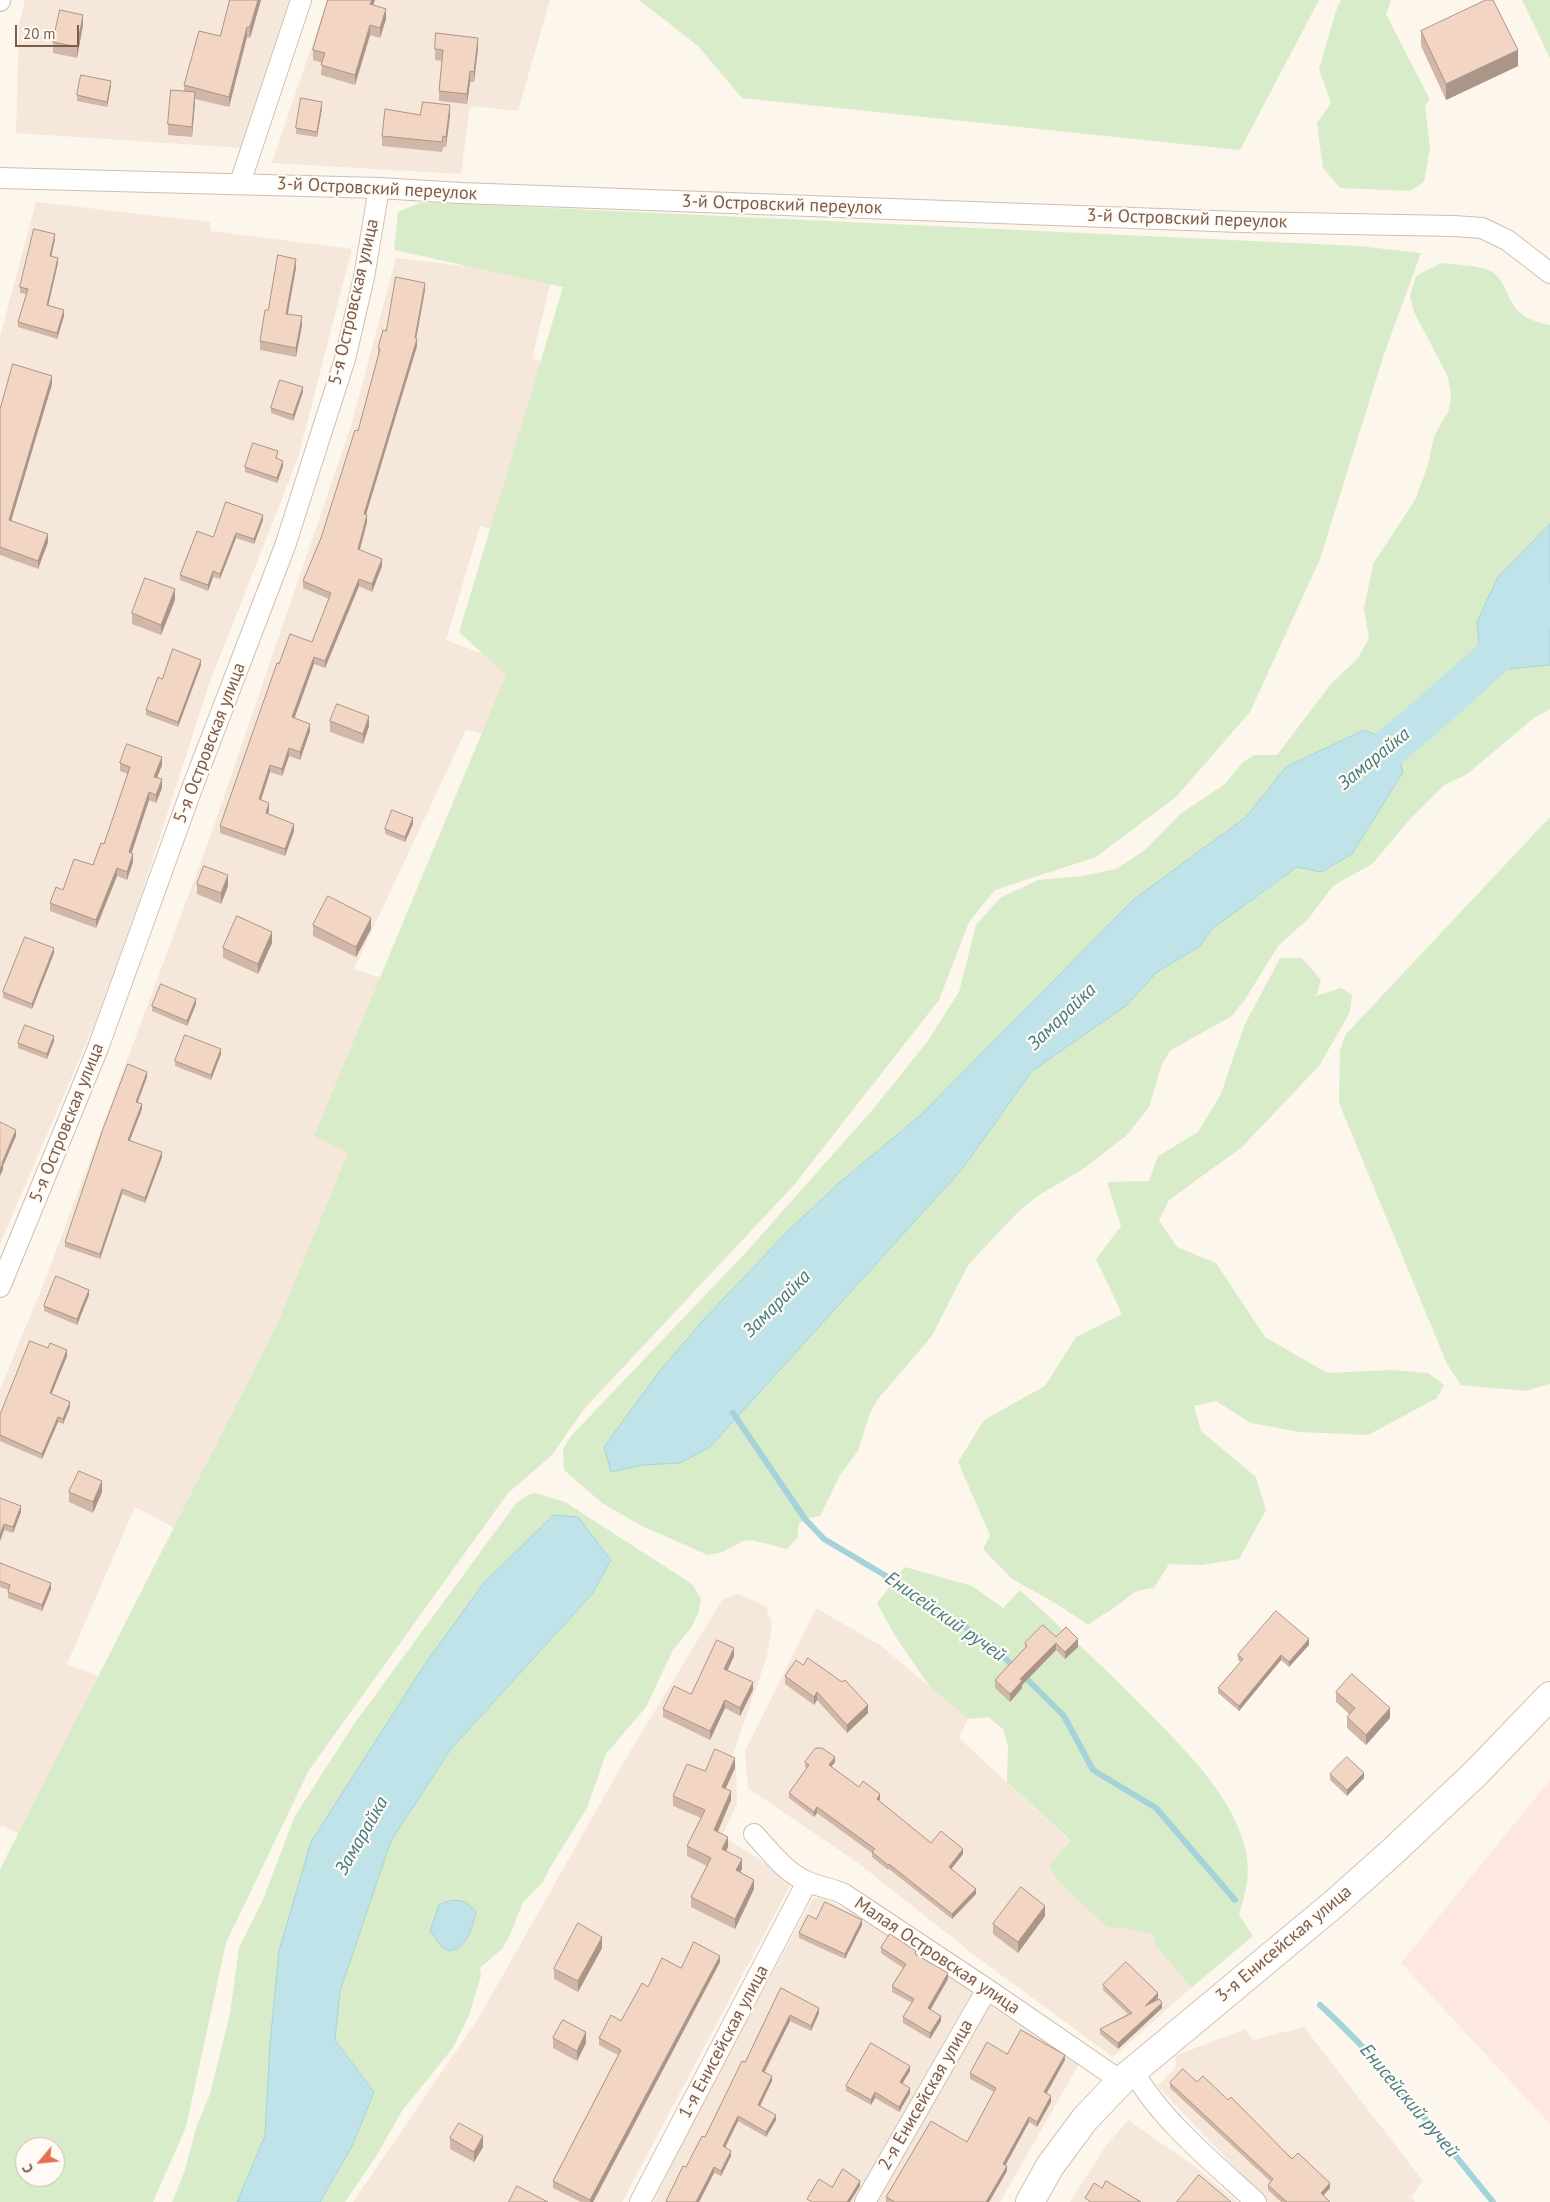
<!DOCTYPE html>
<meta charset="utf-8">
<style>
body{margin:0}
#map{position:relative;width:1550px;height:2202px;overflow:hidden;background:#fdf6ec;font-family:"PT Sans",sans-serif}
canvas{display:block}
.north{position:absolute;left:15px;top:2137px;width:50px;height:50px;box-sizing:border-box;background:#fffaf3;border:1px solid #cabbb1;border-radius:50%;rotate:242deg;font-size:14px;font-weight:700;line-height:20px;text-align:center;color:#7a5c4d}
.north::after{content:'';display:block;margin:auto;width:18px;height:22px;background:#e76f51;clip-path:polygon(50% 0,100% 100%,50% 72%,0 100%)}
.scale{position:absolute;left:15px;top:25px;width:64px;height:22px;box-sizing:border-box;border:2px solid #7a5c4d;border-top:0;padding-left:6px;font-size:15px;line-height:18px;white-space:nowrap;color:#7a5c4d;-webkit-text-stroke:4px #fffaf3;paint-order:stroke}
</style>
<div id="map">
<canvas width="1550" height="2202"></canvas>
<div class="north">С</div>
<div class="scale">20 m</div>
</div>
<script>
const ctx = document.querySelector('canvas').getContext('2d');
ctx.lineJoin = 'round';
function fillPath(path, color) { ctx.fillStyle = color; ctx.fill(path, 'evenodd'); }
function strokePath(path, color, width, dash) { ctx.strokeStyle = color; ctx.lineWidth = width; ctx.lineCap = dash ? 'butt' : 'round'; ctx.setLineDash(dash || []); ctx.stroke(path); }
function label(font, color, halo, rows, align = 'center') {
  ctx.font = font + ' "PT Sans",sans-serif'; ctx.lineWidth = 4.5; ctx.setLineDash([]); ctx.textBaseline = 'middle'; ctx.strokeStyle = halo; ctx.fillStyle = color; for (const [text, x, y, turn = 0] of rows) {
    ctx.save(); ctx.translate(x, y); ctx.rotate((+turn || 0) * Math.PI / 180); ctx.textAlign = isNaN(turn) ? turn : align; if (halo) ctx.strokeText(text, 0, 0); ctx.fillText(text, 0, 0); ctx.restore();
  }
}
fillPath(new Path2D(`
 M25 0H289L241 148 16 133 19 25Z
 M327 0H550L518 111 470 106 461 174 272 163Z
 M36 202 210 222 211 231 352 249 298 458 209 684 139 902 95 1023 0 1244V336Z
 M396 258 473 267 551 281 532 359 581 372 527 540 480 526 446 640 550 679 523 742 466 730 354 969 449 1000 182 1532 135 1507 67 1664 98 1676 21 1835 2 1825 0 1828V1389L46 1278 209 840 351 426Z
 M738 1594 766 1606 772 1624 767 1656 732 1757 736 1766 737 1804 722 1836 793 1880 622 2202H353L478 2019 622 1765 722 1600Z
 M816 1608 880 1645 968 1719 959 1738 1155 1920 1154 1944 1191 1988 1113 2057 978 1958 858 1863 748 1788 745 1751Z
 M813 1898 826 1899 895 1936 973 1990 853 2202H654L689 2128Z
 M988 2004 1079 2064 1000 2202H872Z
 M1304 2027 1423 2181 1411 2197 1415 2202H1268L1157 2086 1176 2067 1175 2056 1245 2029 1253 2040Z
 M1128 2120 1193 2165 1237 2202H1070L1105 2147Z`), '#f5e8da');
fillPath(new Path2D(`
 M1550 1780V2124L1401 1963Z`), '#fde8e0');
fillPath(new Path2D(`
 M639 0H1319L1240 150 742 98 698 46Z
 M1341 0H1391L1386 14 1430 100 1425 106 1430 148 1424 182 1410 191 1340 188 1323 168 1317 123 1331 103 1319 69 1336 11Z
 M1522 0H1550V58Z
 M423 202 1358 246 1421 253 1384 354 1320 559 1250 712 1176 797 1096 857 995 890 969 922 939 1000 794 1185 584 1409 552 1455 508 1493 309 1770 226 1943 186 2127 153 2202H0V1869L276 1327 348 1153 314 1136 506 675 459 632 563 287 394 250 398 212ZM25 2147H55V2177H25Z
 M1441 263C1455 265 1481 265 1492 272 1506 281 1507 300 1518 311 1526 319 1539 323 1550 325V524L1498 577 1477 622 1479 645 1509 669 1550 665V709L1534 718 1466 775 1444 785 1412 817 1372 864 1333 886 1309 918 1278 946 1246 998 1232 1016 1171 1050 1162 1064 1149 1107 1127 1135 1083 1169 1036 1197 1018 1212 968 1265 932 1336 878 1399 870 1413 858 1451 840 1475 820 1516 805 1519 799 1524 797 1538 787 1549 751 1540 743 1541 723 1552 708 1555 644 1527 602 1503 564 1470 563 1449 571 1436 749 1249 874 1108 927 1042 959 992 976 925 1000 898 1038 880 1082 876 1116 869 1145 850 1180 814 1225 784 1243 762 1254 755H1277L1331 684 1358 658 1369 638 1364 609 1373 564 1415 500 1428 465 1434 436 1449 410 1451 397 1448 377 1414 312 1410 296 1416 276ZM1365 730 1403 772 1352 854 1321 872 1298 867 1212 929 1199 947 1157 972 1127 1005 1032 1071 963 1168 710 1447 680 1463 643 1465 611 1472 705 1318 787 1232 839 1183 922 1114 1133 900 1246 817 1286 767Z
 M1550 817V1384L1525 1391 1461 1385 1447 1364 1339 1103 1340 1050 1346 1034Z
 M1280 958H1302L1321 980 1316 996 1341 988 1352 995 1350 1012 1319 1066 1241 1148 1169 1200 1159 1220 1177 1247 1216 1263 1265 1337 1327 1373 1391 1370 1428 1373 1444 1385 1437 1398 1368 1435 1299 1432 1251 1423 1216 1401 1194 1406 1201 1431 1256 1477 1266 1510 1239 1559 1201 1565 1169 1564 1154 1588C1132 1590 1132 1595 1115 1607 1106 1614 1098 1616 1089 1625L1050 1600 1012 1579 983 1549 990 1535 958 1462 984 1420 1045 1386 1076 1337 1122 1314 1096 1259 1121 1226 1107 1182 1149 1181 1158 1156 1198 1132 1221 1094 1244 1026Z
 M536 1493 565 1502 692 1584 701 1598 699 1611 691 1628 673 1650 646 1707 606 1754 587 1808 549 1869 543 1882 523 1902 509 1937 502 1949 480 1968 481 1976 469 2015 452 2049 402 2111 375 2158 345 2202H320L352 2146 374 2092 335 2040 340 1991 391 1841 450 1750 592 1594 611 1560 279 1951 270 2043 265 2136 237 2202H172L185 2170 196 2128 210 2094 230 2014 239 1948 262 1902 295 1816 354 1724 517 1502 530 1494Z
 M905 1567 972 1586 1003 1608 1020 1590C1064 1630 1108 1671 1149 1713 1187 1752 1234 1797 1246 1852 1251 1873 1245 1895 1239 1915L1253 1936 1191 1988 1154 1944V1935L1128 1929 1107 1927 1056 1879 1049 1865 1071 1841 1007 1782 1008 1746 1003 1729 988 1717 968 1719 930 1687 895 1636 877 1603Z`), '#d8ecc9');
const water = new Path2D(`
 M1550 524V665L1509 669 1479 645 1477 622 1498 577Z
 M1365 730 1395 744 1403 772 1352 854 1321 872 1297 867 1212 929 1199 947 1157 972 1127 1005 1032 1071 963 1168 710 1447 680 1463 643 1465 611 1472 604 1447 659 1372 705 1318 787 1232 839 1183 922 1114 1133 900 1246 817 1286 767Z
 M554 1515 578 1517 611 1560 592 1594 450 1750 391 1841 340 1991 335 2040 374 2092 352 2146 320 2202H237L265 2136 270 2043 279 1951 311 1842 423 1667 483 1584Z
 M453 1900 466 1902 476 1912C471 1929 469 1946 450 1951L442 1947 430 1931 439 1905Z`);
fillPath(water, '#bfe3e8');
strokePath(water, '#a5d3da', 1);
strokePath(new Path2D(`
 M733 1413 805 1519 824 1539 913 1592 994 1647 1015 1668
 M1023 1675 1064 1716 1093 1770 1156 1808 1235 1900
 M1320 2005C1385 2064 1437 2134 1493 2202`), '#a5d3da', 6);
strokePath(new Path2D(`
 M1353 777C1422 723 1487 664 1550 603`), '#bfe3e8', 39);
const street = new Path2D(`
 M0 1V0
 M0 178 379 188 461 193 1241 222 1454 226 1482 228 1507 240 1550 273
 M240 183 301 0
 M0 1287 98 1048 191 791 285 546 345 359 364 277 379 188
 M754 1834C770 1851 785 1872 806 1881 818 1887 832 1888 844 1894L987 1989 1121 2081
 M1133 2070C1159 2119 1215 2164 1256 2202
 M640 2202 807 1882
 M865 2202 987 1989`);
const secondary = new Path2D(`
 M1030 2202 1050 2166 1085 2119 1121 2081 1335 1903 1390 1854 1475 1774 1550 1696`);
strokePath(street, '#d1beb0', 22);
strokePath(secondary, '#d6c0b0', 30);
strokePath(street, '#fff', 20);
strokePath(secondary, '#fff', 28);
fillPath(new Path2D(`
 M261 0 250 38 247 37 229 107 195 99 192 137 168 135V124L184 91V85L220 36Z
 M328 0H375L373 5 386 19 380 38 370 35 355 85 321 75 322 63 313 60V50Z
 M83 25 77 58 53 53V42Z
 M1421 31 1518 66 1446 100 1421 46Z
 M478 48 474 82H470L467 104 439 101V91L442 61 435 60V49Z
 M111 86 107 107 77 101V95Z
 M322 108 317 137 296 134V128Z
 M420 115H450L446 147H443L442 152 382 146V136Z
 M55 239 51 257 58 263 48 306 64 316 57 339 18 327V322L26 294 20 293V287Z
 M296 268 288 314 302 325 296 357 260 350V341L268 310Z
 M425 290 416 339 417 346 366 515 367 522 360 550 382 566 372 592 359 586 325 668 314 664 294 718 310 731 300 760 289 756 282 776 270 772 261 800 269 810 268 814 294 831 285 856 220 833V826L279 664 312 642 329 599 303 588V581L321 538 358 431 378 356V348L386 331Z
 M52 384 11 521 48 542 38 569 0 555V410Z
 M303 392 293 421 271 413V408Z
 M278 457 277 459 283 466 277 483 245 472V467Z
 M263 520 254 544 236 538 220 579 213 577 208 591 180 580V575L213 537Z
 M175 600 161 635 132 624V613Z
 M201 665 178 727 146 715V710L162 679Z
 M330 721 369 726 363 744 330 732Z
 M120 763 162 765 157 778 162 788 156 803 149 800 131 853 133 862 127 880 117 876 96 928 50 911V903L63 890 93 865 104 844 128 774 120 771Z
 M413 824 405 842 385 834V829Z
 M197 884 228 886 221 904 197 894Z
 M313 925 371 929 356 957 313 936Z
 M272 943 258 974 223 958V948Z
 M54 953 32 1009 3 998V992Z
 M196 1004 187 1026 152 1011V1006Z
 M54 1041 47 1059 18 1048V1043Z
 M221 1054 211 1080 175 1066V1061Z
 M147 1077 137 1102 142 1109 130 1140 162 1157 145 1203 122 1194 100 1259 65 1247V1242Z
 M89 1295 77 1325 44 1311V1306Z
 M67 1356 51 1394 70 1407 63 1424 58 1422 42 1459 0 1441V1415Z
 M69 1492H102L93 1513 69 1502Z
 M0 1498 21 1512 13 1533 4 1530 0 1541Z
 M0 1563 51 1589 42 1611 8 1598V1590L0 1587Z
 M1056 1637 1078 1647 1065 1659 1056 1650 1022 1685V1688L1010 1702 995 1688V1680L1025 1648V1643Z
 M1309 1645 1289 1667 1281 1660 1239 1711 1218 1693V1688L1241 1662 1238 1660V1655Z
 M734 1656 728 1670 753 1690 740 1716 725 1708 710 1740 663 1717V1709L691 1694Z
 M785 1676 868 1713 847 1733 817 1700 814 1705 785 1684Z
 M1336 1692 1390 1718 1366 1745 1347 1728V1717L1349 1714 1336 1702Z
 M805 1762H835L831 1767 859 1787 880 1799 879 1801 931 1843 963 1854 951 1869 976 1894 952 1919 889 1869 888 1870 872 1857V1853L817 1813 814 1817 789 1798V1793L807 1768 805 1767Z
 M735 1768 726 1788 731 1800 718 1832 728 1847 726 1851 742 1869 740 1872 754 1889 735 1929 691 1907V1897L707 1866 687 1856V1846L701 1818 673 1806V1796L705 1771Z
 M1330 1774 1364 1778 1347 1796 1330 1780Z
 M1045 1916 1018 1953 993 1934V1924Z
 M816 1919 862 1925 845 1959 799 1938V1933Z
 M602 1948 578 1992 554 1979V1969Z
 M881 1948 916 1954 948 1979 930 2010 941 2021 930 2039 903 2023V2017L912 2003 892 1992V1986L903 1968 881 1953Z
 M720 1962 593 2202H581L553 2188V2181L618 2055 599 2045V2038L621 2021 648 1987 681 1968Z
 M1103 1985 1158 1998 1155 2001 1162 2008 1118 2049 1100 2034V2029L1128 2014 1103 1990Z
 M781 1988 819 2013 811 2031 790 2021 765 2072 772 2081 760 2106 776 2120 766 2137 738 2121 725 2147 731 2156 721 2176 714 2173 699 2202H666V2201L705 2137 745 2062Z
 M553 2038 586 2043 577 2061 553 2048Z
 M1007 2054 1065 2060 1046 2094 1051 2102 1037 2127 1029 2122 1006 2165 1007 2171 989 2202H886V2197L967 2142 994 2092 970 2079V2073Z
 M910 2071 902 2084 910 2093 899 2112 875 2098 871 2105 846 2091V2086Z
 M1197 2082 1330 2188 1323 2196 1330 2202H1281L1268 2190V2185L1271 2182 1170 2088V2083Z
 M450 2138 483 2147 474 2162 450 2149Z`), '#d1b7a8');
fillPath(new Path2D(`
 M258 0H261L250 38V27Z
 M372 0H375L370 14V4Z
 M386 9V19L380 38V28Z
 M83 15V25L77 58V47Z
 M370 25V35L355 85V75Z
 M247 27V37L229 107V97Z
 M478 38V48L474 82V72Z
 M1518 50V66L1446 100V84Z
 M470 71V82L467 104V94Z
 M111 81V86L107 107V102Z
 M195 92V103L192 137V127Z
 M322 102V108L317 137V132Z
 M450 105V115L446 147V137Z
 M55 234V239L50 262V256Z
 M58 258V263L47 311V305Z
 M296 259V268L286 322V314Z
 M425 283V290L415 345V338Z
 M64 310V316L57 339V333Z
 M302 316V325L296 357V348Z
 M417 339V346L364 521V514Z
 M52 376V384L9 528V520Z
 M303 387V392L293 421V415Z
 M283 461V466L277 483V478Z
 M263 515V520L254 544V539Z
 M367 515V522L358 556V549Z
 M236 533V538L220 579V574Z
 M48 534V542L38 569V561Z
 M382 559V566L372 592V584Z
 M213 571V577L208 591V585Z
 M359 579V586L325 668V661Z
 M175 589V600L161 635V625Z
 M314 657V664L292 725V717Z
 M201 660V665L178 727V722Z
 M369 716V726L363 744V734Z
 M310 724V731L300 760V752Z
 M289 748V756L282 776V769Z
 M162 757V765L154 785V777Z
 M270 765V772L259 806V799Z
 M162 779V788L156 803V795Z
 M149 792V800L129 861V852Z
 M269 803V810L266 820V813Z
 M413 818V824L405 842V837Z
 M294 824V831L285 856V849Z
 M133 854V862L127 880V872Z
 M117 868V876L96 928V920Z
 M228 875V886L221 904V893Z
 M371 918V929L356 957V947Z
 M272 932V943L258 974V964Z
 M54 948V953L32 1009V1004Z
 M196 999V1004L187 1026V1021Z
 M54 1036V1041L47 1059V1054Z
 M221 1049V1054L211 1080V1075Z
 M147 1072V1077L136 1107V1102Z
 M142 1104V1109L128 1145V1140Z
 M16 1130V1136L3 1166V1170L0 1176V1169L2 1163Z
 M162 1152V1157L145 1203V1198Z
 M122 1189V1194L100 1259V1254Z
 M89 1290V1295L77 1325V1319Z
 M67 1350V1356L50 1398V1393Z
 M70 1402V1407L63 1424V1419Z
 M58 1417V1422L42 1459V1454Z
 M102 1481V1492L93 1513V1502Z
 M21 1506V1512L13 1533V1527Z
 M4 1524V1530L0 1541V1535Z
 M51 1583V1589L42 1611V1605Z
 M1078 1639V1647L1065 1659V1652Z
 M1309 1639V1645L1289 1667V1662Z
 M1056 1643V1650L1022 1685V1688L1010 1702V1694L1020 1679Z
 M734 1648V1656L724 1677V1669Z
 M1281 1655V1660L1239 1711V1706Z
 M753 1682V1690L740 1716V1708Z
 M817 1692V1700L814 1705V1697Z
 M725 1700V1708L710 1740V1731Z
 M868 1705V1713L847 1733V1725Z
 M1390 1708V1718L1366 1745V1735Z
 M835 1757V1762L829 1770V1765Z
 M735 1758V1768L722 1796V1787Z
 M1364 1773V1778L1347 1796V1790Z
 M731 1791V1800L714 1840V1830Z
 M880 1794V1799L877 1804V1799Z
 M817 1807V1813L814 1817V1812Z
 M728 1837V1847L722 1859V1849Z
 M963 1849V1854L949 1872V1867Z
 M742 1859V1869L736 1880V1870Z
 M754 1880V1889L735 1929V1919Z
 M976 1889V1894L952 1919V1914Z
 M1045 1906V1916L1018 1953V1942Z
 M862 1920V1925L845 1959V1954Z
 M602 1937V1948L578 1992V1981Z
 M720 1956V1962L593 2202H590V2200Z
 M948 1973V1979L928 2014V2008Z
 M1158 1993V1998L1145 2011V2006Z
 M1162 2003V2008L1118 2049V2043Z
 M819 2008V2013L811 2031V2026Z
 M790 2015V2021L762 2076V2071Z
 M941 2016V2021L930 2039V2033Z
 M586 2032V2043L577 2061V2051Z
 M1065 2055V2060L1044 2098V2092Z
 M910 2066V2071L900 2087V2082Z
 M772 2076V2081L758 2110V2105Z
 M910 2088V2093L899 2112V2107Z
 M875 2092V2098L871 2105V2100Z
 M1051 2096V2102L1037 2127V2122Z
 M776 2115V2120L766 2137V2132Z
 M738 2116V2121L723 2152V2146Z
 M1029 2117V2122L1003 2169V2164Z
 M483 2136V2147L474 2162V2152Z
 M731 2151V2156L721 2176V2171Z
 M1007 2166V2171L989 2202H986Z
 M714 2167V2173L699 2202H696Z
 M860 2181V2186L850 2202H847Z
 M1330 2183V2188L1321 2198V2193Z`), '#aa9588');
const building = new Path2D(`
 M230 0H258L250 27H247L229 97 184 85 199 31 220 36Z
 M328 0H372L370 4 386 9 380 28 370 25 355 75 321 65 325 53 313 50Z
 M1486 0H1493L1518 50 1446 84 1421 31Z
 M60 10 83 15 77 47 53 42Z
 M436 33 478 38 474 72 470 71 467 94 439 91 443 50 435 49Z
 M81 75 111 81 107 102 77 95Z
 M171 90 195 92 192 127 168 124Z
 M301 98 322 102 317 132 296 128Z
 M423 102 450 105 446 137 443 136 442 142 382 136 385 109 420 115Z
 M34 229 55 234 50 256 58 258 47 305 64 310 57 333 18 322 28 289 20 287Z
 M278 255 296 259 286 314 302 316 296 348 260 341 265 310H268Z
 M396 277 425 283 415 338 417 339 364 514 367 515 358 549 382 559 372 584 359 579 325 661 314 657 292 717 310 724 300 752 289 748 282 769 270 765 259 799 269 803 266 813 294 824 285 849 220 826 277 663 279 664 290 634 312 642 331 593 303 581 321 538 355 430 358 431 380 349 378 348 383 330 386 331Z
 M13 364 52 376 9 520 48 534 38 561 0 547V410Z
 M280 380 303 387 293 415 271 408Z
 M253 443 278 451 276 458 283 461 277 478 245 467Z
 M226 502 263 515 254 539 236 533 220 574 213 571 208 585 180 575 197 531 213 537Z
 M145 578 175 589 161 625 132 613Z
 M173 649 201 660 178 722 146 710 158 677 162 679Z
 M337 704 369 716 363 734 330 721Z
 M127 744 162 757 154 777 162 779 156 795 149 792 129 852 133 854 127 872 117 868 96 920 50 903 56 887 63 890 74 859 93 865 101 843 104 844 130 767 120 763Z
 M392 810 413 818 405 837 385 829Z
 M204 866 228 875 221 893 197 884Z
 M328 896 371 918 356 947 313 925Z
 M237 916 272 932 258 964 223 948Z
 M25 937 54 948 32 1004 3 992Z
 M161 984 196 999 187 1021 152 1006Z
 M25 1025 54 1036 47 1054 18 1043Z
 M185 1035 221 1049 211 1075 175 1061Z
 M128 1064 147 1072 136 1102 142 1104 128 1140 162 1152 145 1198 122 1189 100 1254 65 1242 103 1129Z
 M0 1122 16 1130 2 1163H3L0 1169Z
 M56 1276 89 1290 77 1319 44 1306Z
 M30 1341 48 1348 50 1343 67 1350 50 1393 70 1402 63 1419 58 1417 42 1454 0 1435V1415Z
 M79 1471 102 1481 93 1502 69 1492Z
 M0 1498 21 1506 13 1527 4 1524 0 1535Z
 M0 1563 51 1583 42 1605 8 1592 10 1585 0 1581Z
 M1276 1611 1309 1639 1289 1662 1281 1655 1239 1706 1218 1688 1243 1659 1238 1655Z
 M1043 1625 1056 1637 1066 1627 1078 1639 1065 1652 1056 1643 1020 1679 1022 1681 1010 1694 995 1680 1027 1646 1025 1643Z
 M717 1640 734 1648 724 1669 753 1682 740 1708 725 1700 710 1731 663 1709 674 1686 691 1694Z
 M808 1658 842 1682 845 1680 868 1705 847 1725 817 1692 814 1697 785 1676 796 1660 803 1665Z
 M1352 1674 1390 1708 1366 1735 1347 1717 1355 1708 1336 1692Z
 M816 1748H822L835 1757 829 1765 859 1787 863 1781 880 1794 877 1799 931 1843 941 1831 963 1849 949 1867 976 1889 952 1914 889 1864 888 1865 872 1852 875 1849 817 1807 814 1812 789 1793 809 1765 805 1762Z
 M715 1749 735 1758 722 1787 731 1791 714 1830 728 1837 722 1849 742 1859 736 1870 754 1880 735 1919 691 1897 711 1858 687 1846 705 1810 673 1796 687 1764 705 1771Z
 M1347 1757 1364 1773 1347 1790 1330 1774Z
 M1021 1887 1045 1906 1018 1942 993 1924Z
 M825 1902 862 1920 845 1954 799 1933 808 1915 816 1919Z
 M578 1923 602 1937 578 1981 554 1969Z
 M890 1934 916 1951 915 1954 948 1973 928 2008 941 2016 930 2033 903 2017 914 1999 892 1986 906 1964 881 1948Z
 M694 1942 720 1956 590 2200 553 2181 621 2050 599 2038 611 2015 621 2021 642 1983 648 1987 662 1958 681 1968Z
 M1126 1962 1158 1993 1145 2006 1159 1999 1162 2003 1118 2043 1100 2029 1132 2013 1103 1985Z
 M781 1988 819 2008 811 2026 790 2015 762 2071 772 2076 758 2105 776 2115 766 2132 738 2116 723 2146 731 2151 721 2171 714 2167 696 2202H669L666 2201 683 2166 686 2167 702 2136 705 2137 742 2061 745 2062Z
 M563 2020 586 2032 577 2051 553 2038Z
 M1021 2030 1065 2055 1044 2092 1051 2096 1037 2122 1029 2117 1003 2164 1007 2166 986 2202H895L886 2197 931 2121 967 2142 996 2088 970 2073 987 2042 1007 2054Z
 M871 2043 910 2066 900 2082 910 2088 899 2107 875 2092 871 2100 846 2086Z
 M1183 2069 1197 2082 1203 2076 1228 2100 1231 2097 1292 2159 1298 2153 1330 2183 1321 2193 1330 2202H1287L1268 2185 1273 2179 1170 2083Z
 M459 2123 483 2136 474 2152 450 2138Z
 M843 2169 860 2181 847 2202H812L807 2199 819 2179 832 2187Z
 M1199 2175 1231 2202H1177Z
 M1106 2181 1141 2202H1091L1085 2198 1094 2183 1102 2188Z
 M517 2186 548 2202H509Z`);
fillPath(building, '#f3d5c3');
strokePath(building, '#aa9588', 1);
label('18px', '#7a5c4d', '#fffaf3', [
 ["3-й Островский переулок",377,189,3],
 ["3-й Островский переулок",782,205,2],
 ["3-й Островский переулок",1187,219,2],
 ["5-я Островская улица",354,302,-77],
 ["5-я Островская улица",210,743,-69],
 ["5-я Островская улица",67,1123,-68],
 ["3-я Енисейская улица",1284,1944,-40],
 ["Малая Островская улица",937,1956,34],
 ["1-я Енисейская улица",724,2042,-62],
 ["2-я Енисейская улица",926,2095,-60]
]);
label('italic 19px', '#437c86', '#fffaf3', [
 ["Замарайка",1374,759,-39],
 ["Замарайка",1062,1017,-44],
 ["Замарайка",777,1304,-45],
 ["Енисейский ручей",945,1617,35],
 ["Замарайка",362,1836,-60],
 ["Енисейский ручей",1409,2101,50]
]);
</script>
